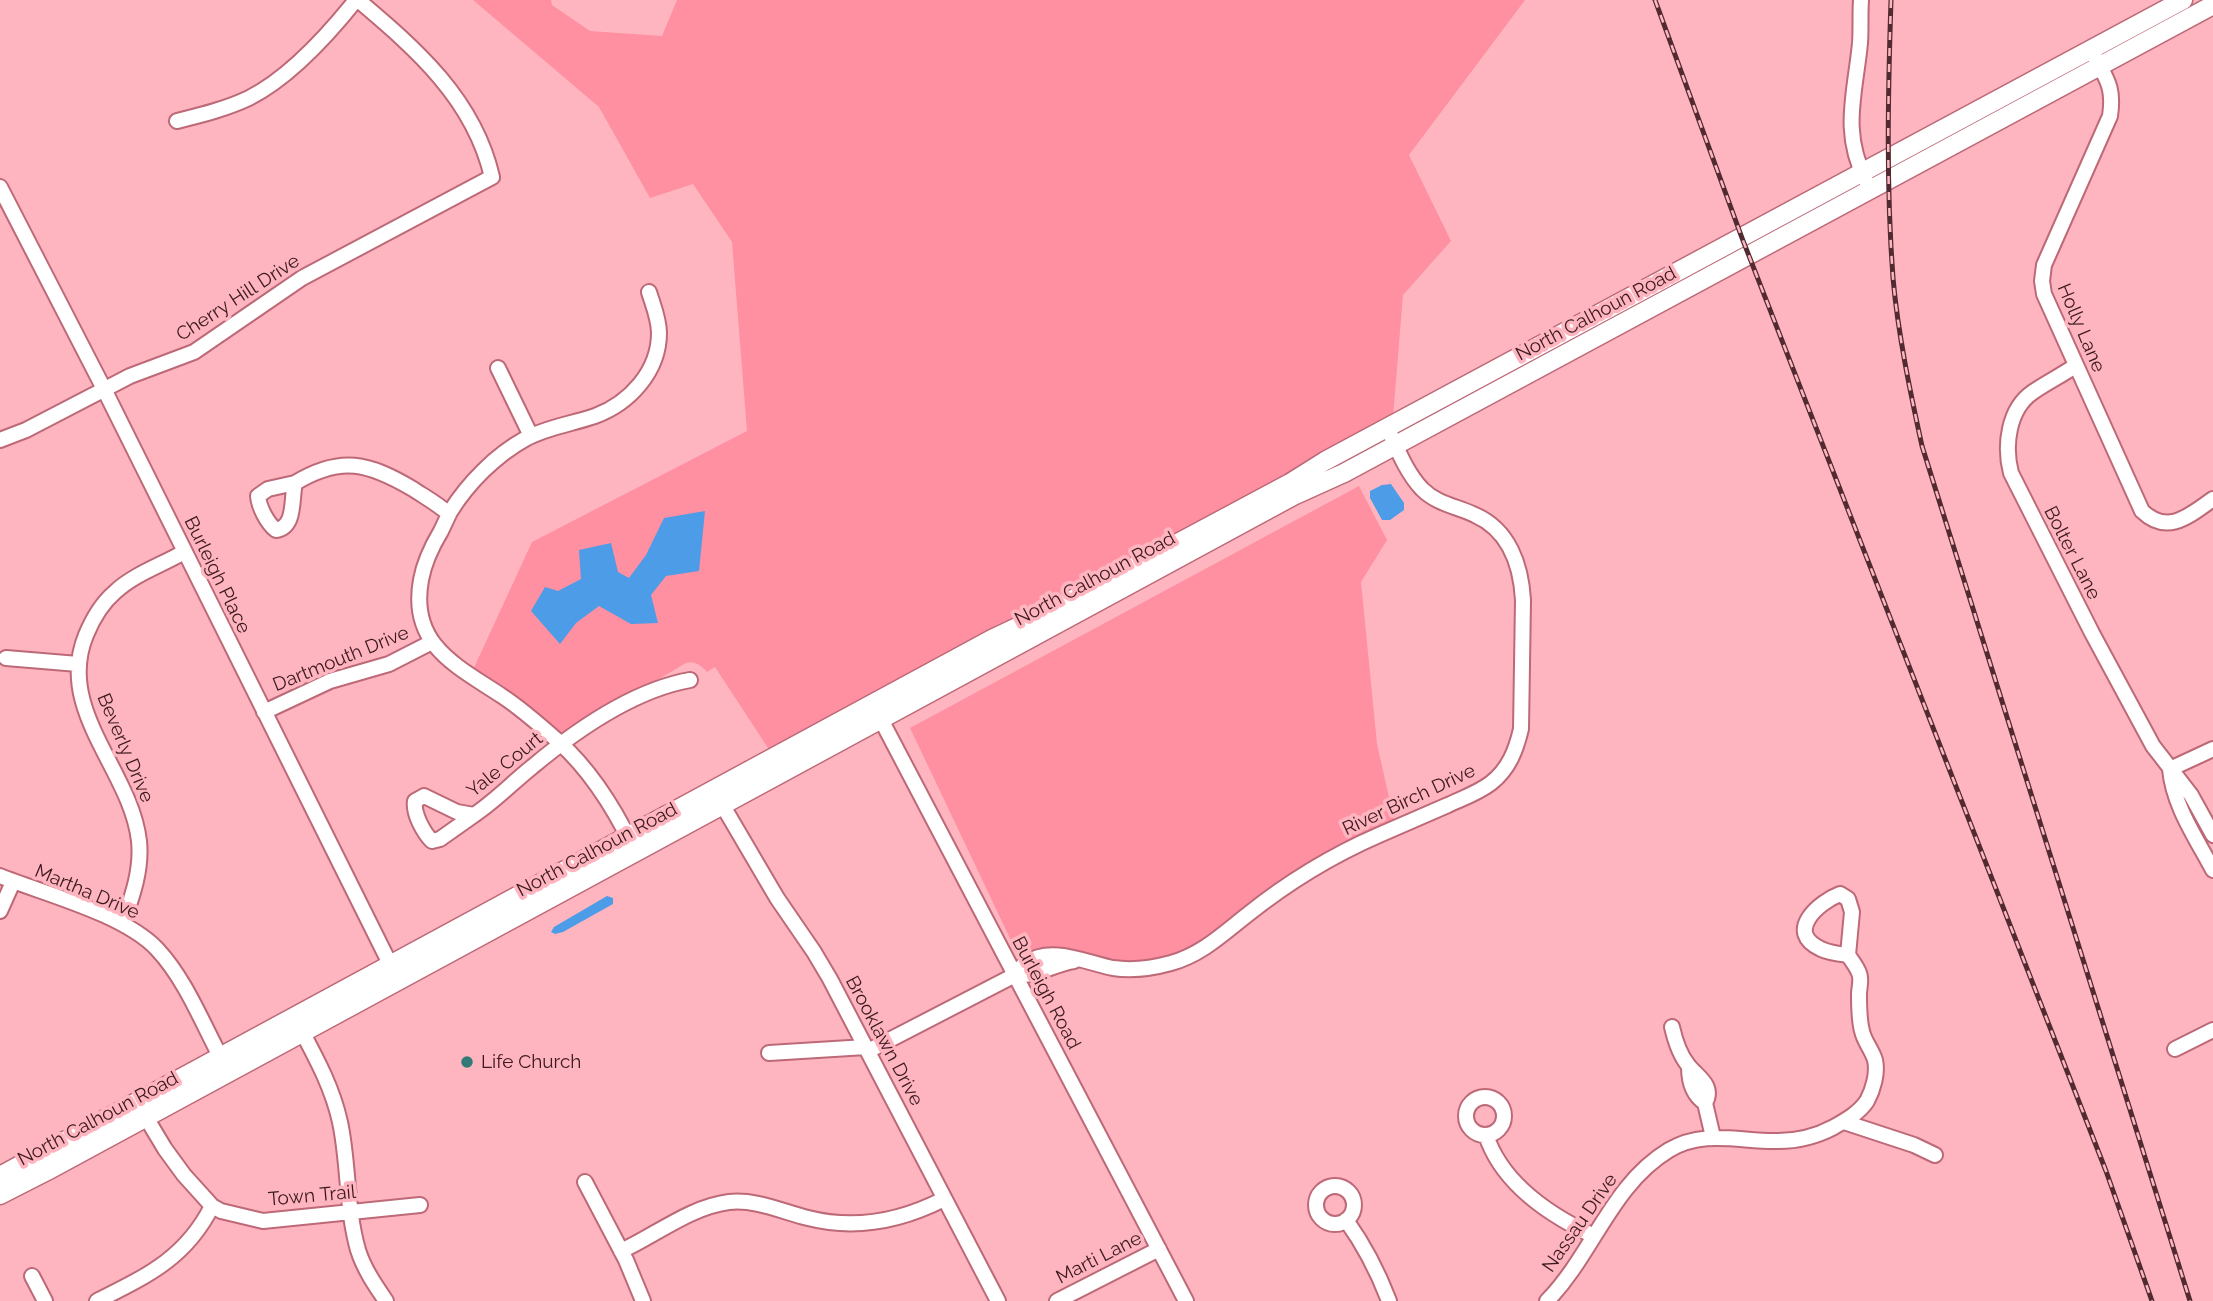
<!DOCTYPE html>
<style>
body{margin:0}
canvas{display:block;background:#feb5bf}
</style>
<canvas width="2213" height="1301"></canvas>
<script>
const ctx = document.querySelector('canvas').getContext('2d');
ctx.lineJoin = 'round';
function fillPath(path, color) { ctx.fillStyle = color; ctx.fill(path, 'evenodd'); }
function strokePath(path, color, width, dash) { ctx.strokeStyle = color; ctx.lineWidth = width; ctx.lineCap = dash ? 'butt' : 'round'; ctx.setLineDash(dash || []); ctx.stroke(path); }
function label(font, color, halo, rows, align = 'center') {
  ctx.font = font + ' Raleway,sans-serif'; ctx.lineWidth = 7; ctx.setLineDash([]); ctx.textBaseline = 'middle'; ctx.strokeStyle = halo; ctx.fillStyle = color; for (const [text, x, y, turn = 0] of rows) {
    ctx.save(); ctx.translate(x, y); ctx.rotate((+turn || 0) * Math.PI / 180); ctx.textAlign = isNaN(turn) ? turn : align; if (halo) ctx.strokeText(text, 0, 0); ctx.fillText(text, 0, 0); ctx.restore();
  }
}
fillPath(new Path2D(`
 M473 0H551L552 5 590 31 662 36 677 0H1525L1409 155 1451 241 1403 295 1393 417 1292 473 770 751 715 667 707 672C702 666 694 660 686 663L564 735H559L472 672 532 542 747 431 732 242 693 184 650 198 599 107Z
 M1359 486 1387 540 1361 582 1377 744 1397 833 1353 854 1297 887 1208 954 1193 961 1107 973 1079 967 1062 968 1041 977 1036 984V993L910 728Z`), '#fe90a2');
fillPath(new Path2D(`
 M1391 484 1404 503V510L1390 520H1382L1370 498V491L1382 485Z
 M705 511 699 571 666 576 651 595 658 623 631 624 599 606 576 623 560 644 531 611 545 587 558 591 581 579 579 550 611 543 618 572 629 578 646 555 664 518Z
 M607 896 613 898V904L563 932 555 934 551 932 554 927Z`), '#4c9ce8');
const minor = new Path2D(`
 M1861 0C1860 14 1861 29 1860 43 1855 95 1841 131 1866 181
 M2095 57C2108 81 2114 89 2110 116L2044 265 2042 281 2044 294 2142 511C2168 536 2190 515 2213 499
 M177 121C201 115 226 109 249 98 289 78 328 35 356 0
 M0 187 104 389 395 974
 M2075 366C2062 375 2046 383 2033 392 2008 409 2004 446 2011 473L2092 633 2153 746 2191 795 2213 835
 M498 368 531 436
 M0 440 26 430 130 376 194 352 302 278 492 177C474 99 416 49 358 0
 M295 483C341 455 369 463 413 489 425 497 438 504 449 514
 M295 483C291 499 296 527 276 530 267 523 259 507 258 496L268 489Z
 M6 658 78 664
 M876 710 1186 1301
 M264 712 330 681 389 664 432 642
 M2170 769C2173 805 2196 838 2213 870
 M2170 769 2213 749
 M424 796 457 812 474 815 440 839 432 841C423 832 413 813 415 801Z
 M723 806 777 898 814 952 830 979 998 1301
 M474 815C495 801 512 783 532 767 575 731 634 690 690 680
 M632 845C614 808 590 770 559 742 541 726 522 709 502 696 457 666 409 645 421 580 424 563 432 546 441 531 444 525 447 518 450 512 468 483 496 455 525 439 547 427 572 424 595 416 630 403 659 371 659 333 659 319 653 305 649 292
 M0 876C45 894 124 914 157 949 185 979 201 1020 220 1056
 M0 911 13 882
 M123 923C132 897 142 870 139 841 131 770 55 710 86 635 93 618 101 604 115 592 134 574 162 565 184 552
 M1015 975C1037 977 1053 964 1074 961
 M298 1024C315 1056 332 1086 340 1122 349 1164 346 1208 358 1250 364 1269 375 1285 386 1301
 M1672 1027C1675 1040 1679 1054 1688 1065 1697 1077 1715 1085 1705 1103
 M2175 1049 2213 1030
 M868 1051 1015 975C1018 971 1022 965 1026 963 1051 945 1087 963 1113 968 1132 971 1153 968 1171 963 1201 955 1224 933 1247 915 1287 883 1333 855 1379 835 1402 825 1425 815 1448 805 1463 798 1478 793 1491 783 1509 769 1516 750 1521 729L1523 600C1521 565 1509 530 1475 515 1456 506 1437 504 1422 489 1406 472 1397 448 1387 427
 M769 1053 866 1047
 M1689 1067C1689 1081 1693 1095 1705 1103L1713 1137
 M1466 1116a19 19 0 1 1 38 0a19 19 0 1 1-38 0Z
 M141 1109 165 1149 184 1175 212 1206 221 1211 263 1221 420 1205
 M1844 1122 1914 1145 1935 1155
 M1486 1135C1502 1184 1549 1215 1594 1236
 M585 1182 626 1260 643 1301
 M1316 1205a19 19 0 1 1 38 0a19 19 0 1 1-38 0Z
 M1346 1220C1364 1245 1378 1272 1389 1301
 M621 1251C656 1235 690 1207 729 1202 756 1199 783 1212 808 1218 855 1230 901 1221 944 1199
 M32 1276 45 1301
 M97 1301C147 1276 186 1258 212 1206
 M1057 1301 1159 1249
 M1547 1301C1593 1254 1611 1185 1669 1150 1704 1129 1741 1142 1778 1141 1797 1141 1817 1136 1834 1127 1846 1120 1859 1113 1867 1101 1873 1090 1878 1073 1875 1060 1872 1050 1864 1041 1862 1031 1859 1020 1859 1006 1859 994 1859 988 1862 979 1859 973 1857 967 1852 961 1848 955 1839 954 1829 953 1821 949 1784 932 1819 902 1840 894L1848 899 1852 912 1848 955`);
const major = new Path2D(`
 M0 1176 992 639 1047 613 1290 483 1325 461 2183 0
 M0 1195 47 1171 1293 496 1344 473 2213 5`);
strokePath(minor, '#bd6977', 18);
strokePath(major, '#bd6977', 21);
strokePath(minor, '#fff', 14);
strokePath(major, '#fff', 18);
const rail = new Path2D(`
 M1655 0 1742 238 2106 1171 2152 1301
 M1891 0C1888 93 1886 185 1893 278 1898 334 1910 391 1922 446L2190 1301`);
strokePath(rail, '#522b32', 5);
strokePath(rail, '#feb5bf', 2.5, [8]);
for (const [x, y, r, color] of [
 [467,1062,7,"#317a76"]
]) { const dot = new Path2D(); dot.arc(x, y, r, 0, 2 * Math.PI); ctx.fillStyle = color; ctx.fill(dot); strokePath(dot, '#feb5bf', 2.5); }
label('19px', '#3b191f', '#feb5bf', [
 ["Cherry Hill Drive",238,298,-33],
 ["North Calhoun Road",1596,314,-28],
 ["Holly Lane",2081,328,67],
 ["Bolter Lane",2072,553,63],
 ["Burleigh Place",217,575,64],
 ["North Calhoun Road",1095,579,-28],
 ["Dartmouth Drive",341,659,-22],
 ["Beverly Drive",125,748,67],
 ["Yale Court",505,765,-39],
 ["River Birch Drive",1409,800,-25],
 ["North Calhoun Road",597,850,-28],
 ["Martha Drive",87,892,23],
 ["Burleigh Road",1046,993,62],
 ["Brooklawn Drive",884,1041,62],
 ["North Calhoun Road",98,1119,-28],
 ["Town Trail",312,1196,-5],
 ["Nassau Drive",1580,1223,-55],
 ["Marti Lane",1099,1258,-27]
]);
label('19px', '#3b191f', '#feb5bf', [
 ["Life Church",481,1062]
], 'left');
</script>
